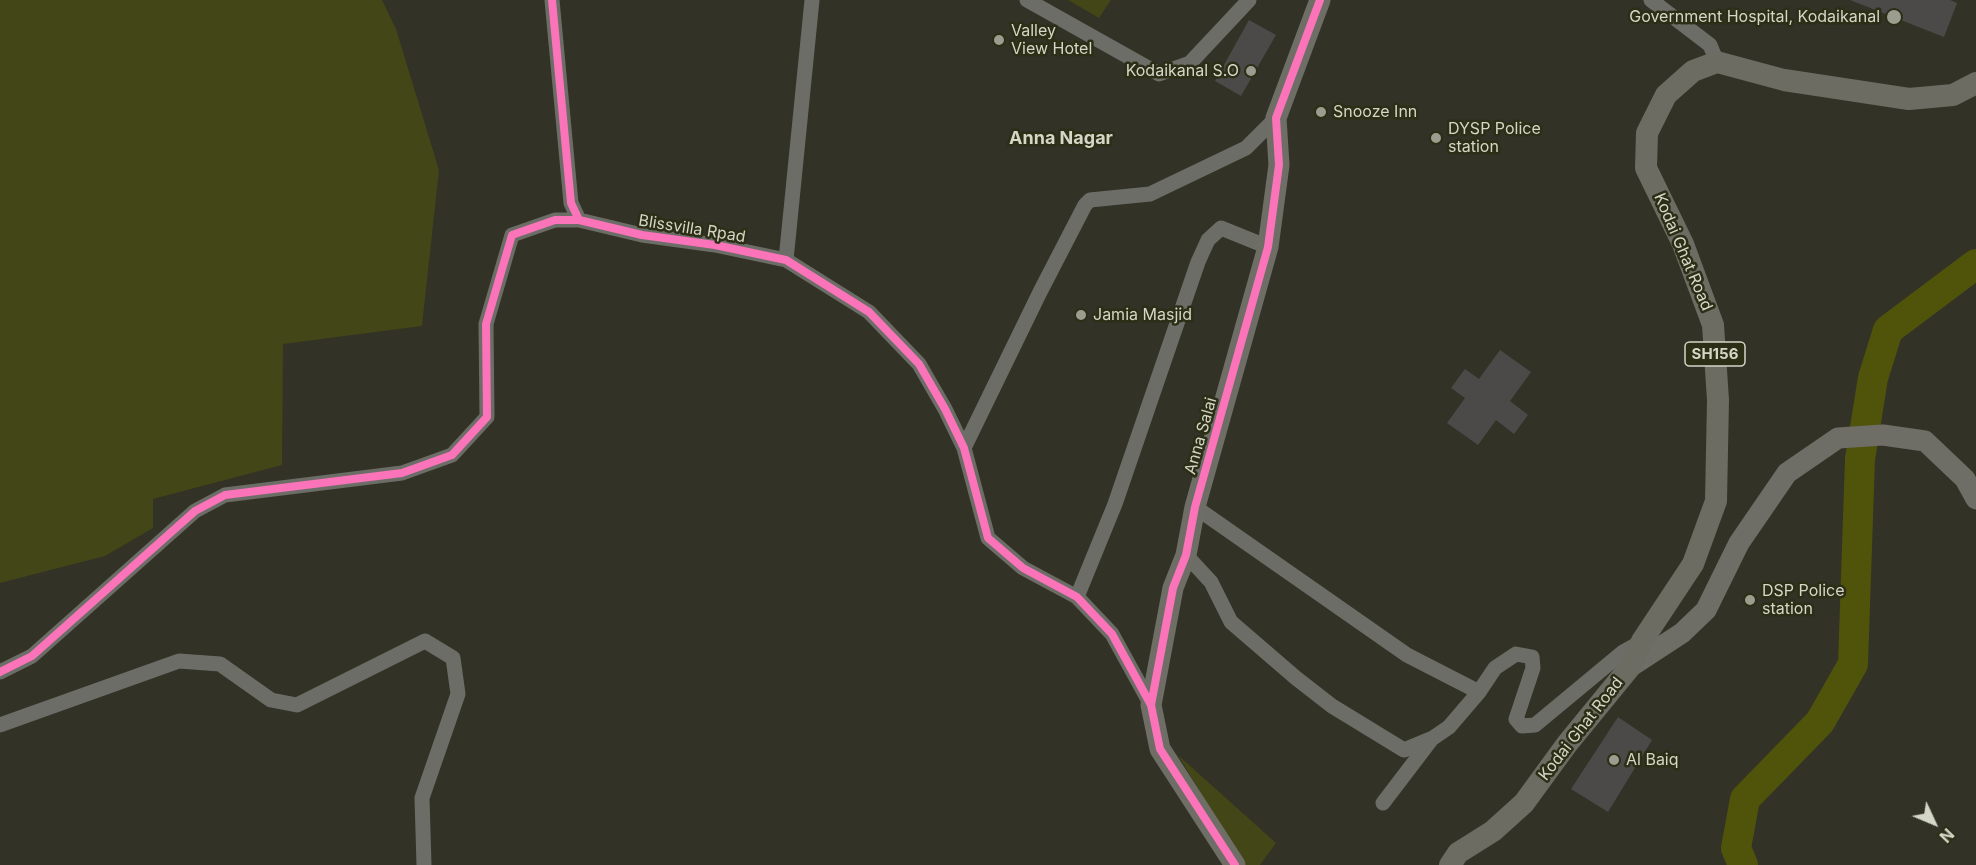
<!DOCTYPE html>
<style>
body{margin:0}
#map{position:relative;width:1976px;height:865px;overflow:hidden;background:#323226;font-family:Inter,sans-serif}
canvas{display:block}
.north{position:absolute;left:1904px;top:793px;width:60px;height:60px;-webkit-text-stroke:4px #2c2e16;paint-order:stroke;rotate:134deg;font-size:16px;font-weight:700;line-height:24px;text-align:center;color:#d4d6c7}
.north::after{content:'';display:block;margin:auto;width:21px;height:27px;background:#d4d6c7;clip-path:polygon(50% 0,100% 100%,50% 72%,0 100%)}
</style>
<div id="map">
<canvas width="1976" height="865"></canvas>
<div class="north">N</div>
</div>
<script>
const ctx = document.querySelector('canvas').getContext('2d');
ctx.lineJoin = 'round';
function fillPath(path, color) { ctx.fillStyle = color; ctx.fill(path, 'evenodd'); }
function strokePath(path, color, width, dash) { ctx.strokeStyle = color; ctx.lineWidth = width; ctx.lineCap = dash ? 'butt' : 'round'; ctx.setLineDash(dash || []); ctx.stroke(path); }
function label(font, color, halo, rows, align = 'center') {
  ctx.font = font + ' Inter,sans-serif'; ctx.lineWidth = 5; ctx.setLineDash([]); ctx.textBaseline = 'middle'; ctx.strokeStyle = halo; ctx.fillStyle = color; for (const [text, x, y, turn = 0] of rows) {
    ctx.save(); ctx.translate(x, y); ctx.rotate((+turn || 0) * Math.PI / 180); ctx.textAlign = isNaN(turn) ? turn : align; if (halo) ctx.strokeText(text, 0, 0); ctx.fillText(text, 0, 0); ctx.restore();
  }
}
fillPath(new Path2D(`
 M0 0H382L396 29 439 170 422 326 283 344 282 465 153 499V528L105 556 0 583Z
 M1068 0H1111L1099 18Z
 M1178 755 1276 843 1260 865H1244Z`), '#434616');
strokePath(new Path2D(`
 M1743 865 1736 848 1745 799 1820 722 1853 664 1860 459 1873 378 1888 330 1976 264`), '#50540b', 30);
fillPath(new Path2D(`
 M1850 0H1950L1957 3 1944 37Z
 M1249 20 1276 35 1241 96 1215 81Z
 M1500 350 1531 372 1510 401 1528 415 1514 434 1496 420 1478 445 1447 423 1465 398 1451 388 1465 369 1479 379Z
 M1618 717 1652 740 1608 812 1571 789Z`), '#4c4a49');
strokePath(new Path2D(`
 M552 0 571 203 579 220 642 235 715 245 786 260 869 312 919 364 945 409 964 448 988 538 1023 568 1077 597 1112 634 1151 705
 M1027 0 1159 74 1190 63 1249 0
 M1651 0 1710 45 1717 62
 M786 260 812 0
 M964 448 1040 292 1085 205 1090 200 1150 194 1246 148 1276 118
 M1195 507 1407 655 1479 692
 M1186 555 1211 582 1231 622 1296 678 1332 706 1404 750 1433 738 1449 727 1479 692 1495 668 1516 654 1532 657 1533 668 1516 719 1522 726 1535 725 1623 652 1641 642
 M1077 597 1115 504 1198 262 1208 240 1221 228 1268 247
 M0 672 32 656 195 511 225 495 402 473 452 455 487 417 486 324 512 235 555 220H579
 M0 725 179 661 220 664 271 700 297 705 425 641 453 658 458 694 422 798 424 865
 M1383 803 1431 740`), '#6c6d67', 15);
strokePath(new Path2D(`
 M1630 667 1682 633 1706 610 1739 543 1787 473 1838 438 1883 435 1925 441 1965 479 1976 499
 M1235 865 1160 749 1151 705 1173 588 1186 555 1195 507 1268 247 1279 165 1276 118 1320 0`), '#6e6e67', 21);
strokePath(new Path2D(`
 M1450 865 1458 853 1493 831 1524 803 1567 744 1630 667 1642 641 1693 564 1716 501 1718 400 1713 325 1683 244 1646 168 1647 133 1666 95 1693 71 1717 62 1784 80 1909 99 1953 95 1976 83`), '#6c6c63', 22);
strokePath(new Path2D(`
 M552 0 571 203 579 220 642 235 715 245 786 260 869 312 919 364 945 409 964 448 988 538 1023 568 1077 597 1112 634 1151 705
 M0 672 32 656 195 511 225 495 402 473 452 455 487 417 486 324 512 235 555 220H579
 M1235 865 1160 749 1151 705 1173 588 1186 555 1195 507 1268 247 1279 165 1276 118 1320 0`), '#fb73b8', 8);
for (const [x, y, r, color] of [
 [1894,17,8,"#9b9d8f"],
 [999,40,6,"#9b9d8f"],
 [1251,71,6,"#9b9d8f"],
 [1321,112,6,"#9b9d8f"],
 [1436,138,6,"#9b9d8f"],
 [1081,315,6,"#9b9d8f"],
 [1750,600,6,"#9b9d8f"],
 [1614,760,6,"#9b9d8f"]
]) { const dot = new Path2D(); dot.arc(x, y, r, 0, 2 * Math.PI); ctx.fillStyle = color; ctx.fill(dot); strokePath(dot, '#2c2e16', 2); }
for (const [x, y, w] of [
 [1715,354,60]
]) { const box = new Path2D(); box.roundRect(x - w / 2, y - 12, w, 24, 4.5); ctx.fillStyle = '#2c2e16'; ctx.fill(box); strokePath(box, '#d4d6c7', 1.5); }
label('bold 15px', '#d4d6c7', null, [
 ["SH156",1715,354]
]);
label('16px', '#d4d6c7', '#2c2e16', [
 ["Government Hospital, Kodaikanal",1880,17,"right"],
 ["Valley",1011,31],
 ["View Hotel",1011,49],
 ["Kodaikanal S.O",1239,71,"right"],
 ["Snooze Inn",1333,112],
 ["DYSP Police",1448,129],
 ["station",1448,147],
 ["Jamia Masjid",1093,315],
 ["DSP Police",1762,591],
 ["station",1762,609],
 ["Al Baiq",1626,760]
], 'left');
label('16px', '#d4d6c7', '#2c2e16', [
 ["Blissvilla Rpad",692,229,9],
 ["Kodai Ghat Road",1683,252,67],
 ["Anna Salai",1201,436,-74],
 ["Kodai Ghat Road",1581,729,-52]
]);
label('bold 18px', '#d4d6c7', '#2c2e16', [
 ["Anna Nagar",1061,139]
]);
</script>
